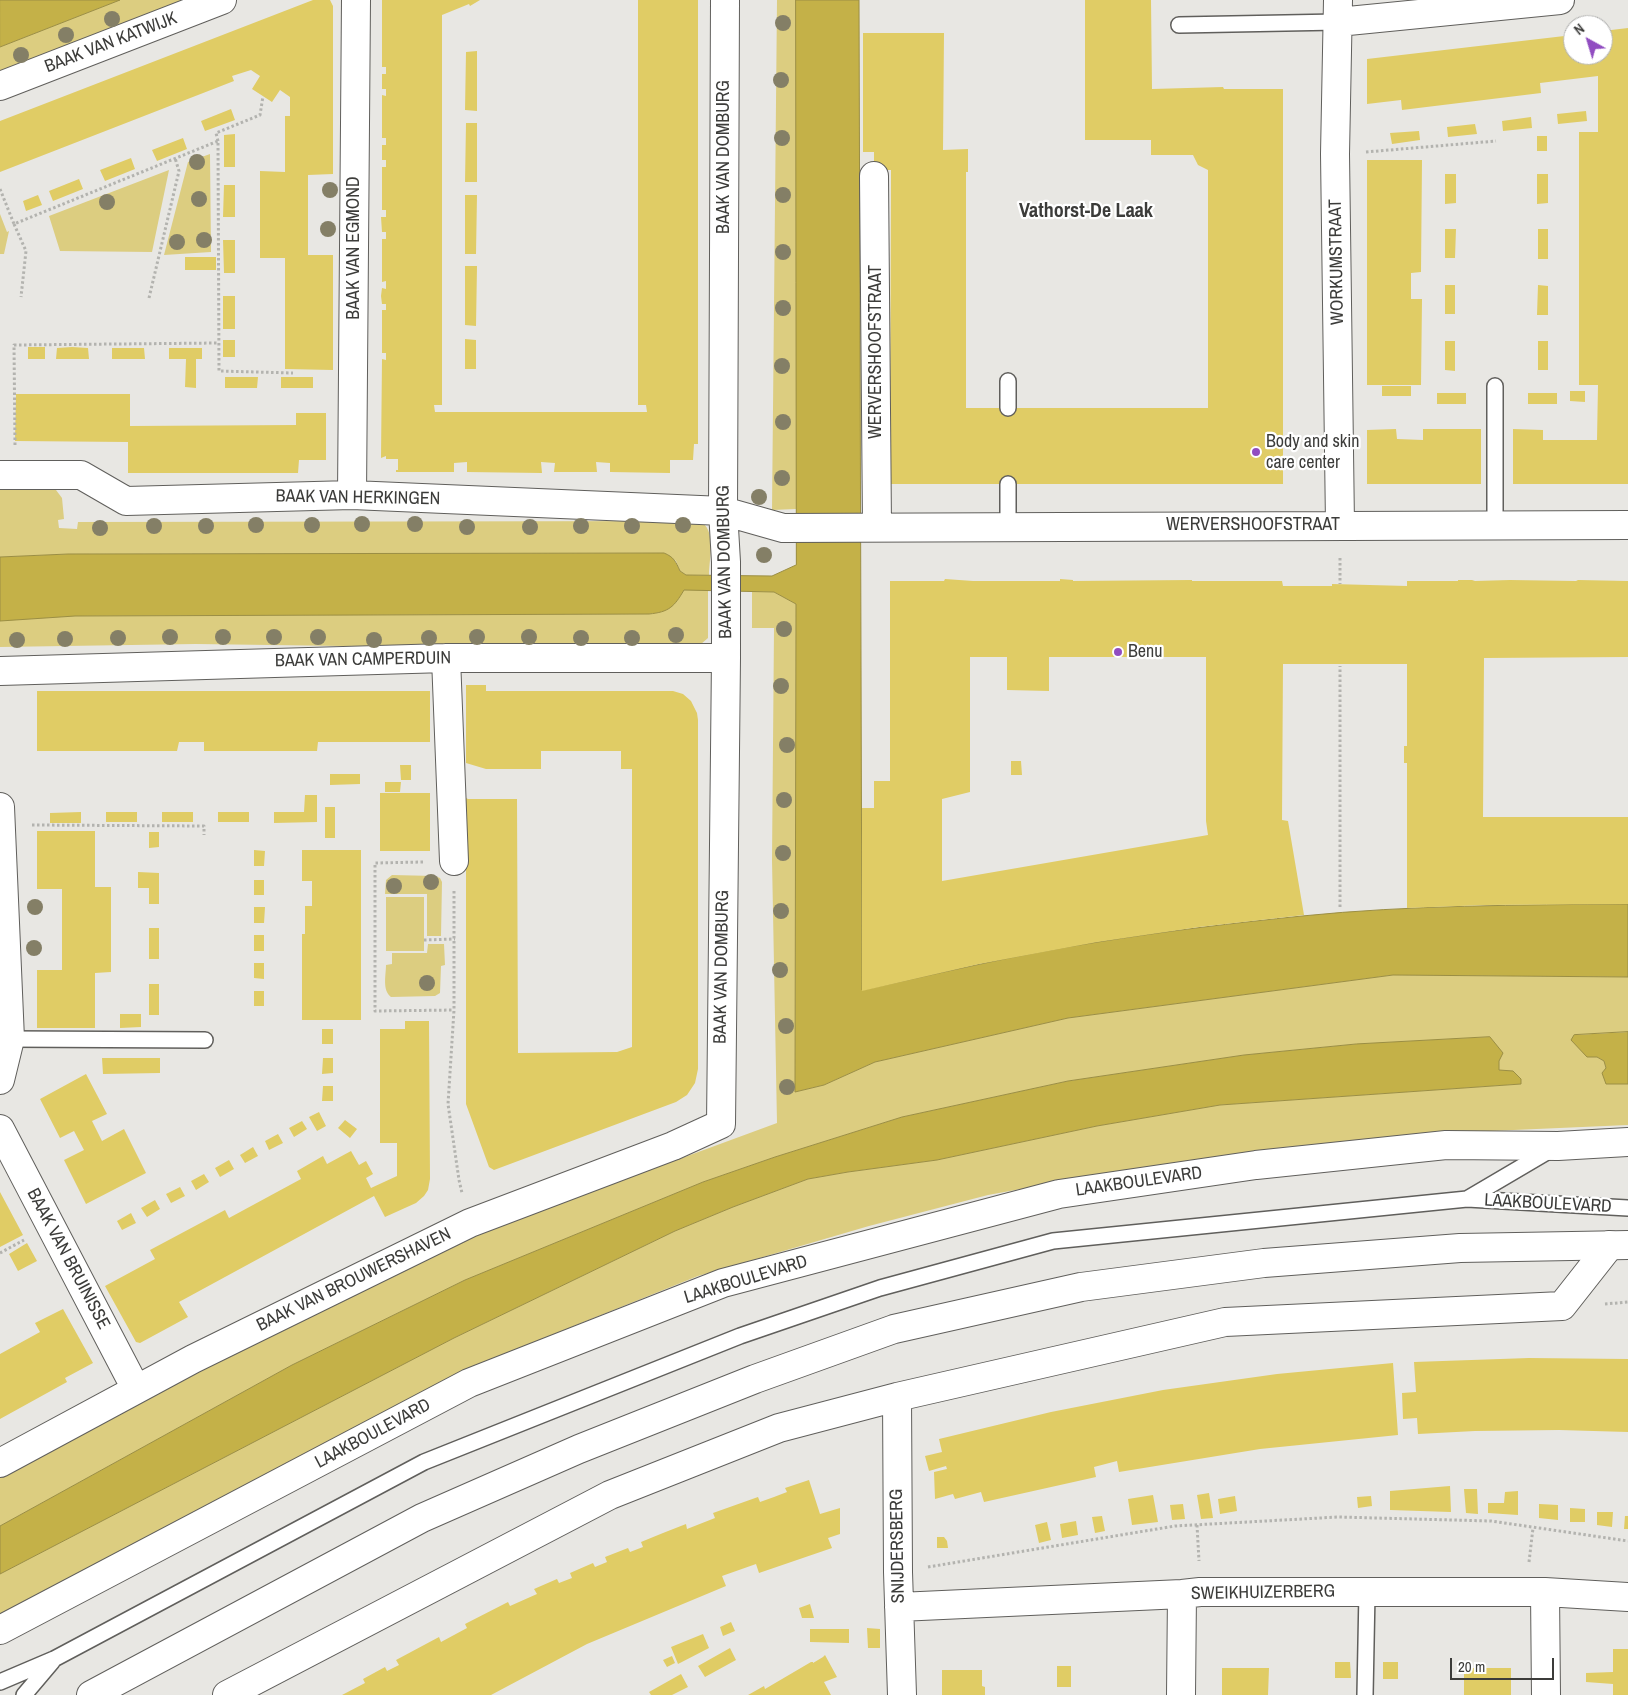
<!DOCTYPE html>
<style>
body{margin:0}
#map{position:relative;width:1628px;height:1695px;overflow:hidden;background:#e8e7e3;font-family:"Archivo Narrow",sans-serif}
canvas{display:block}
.north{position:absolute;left:1563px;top:15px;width:50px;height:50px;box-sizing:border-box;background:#fff;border:1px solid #b1b1b0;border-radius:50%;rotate:321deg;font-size:14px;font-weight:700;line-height:20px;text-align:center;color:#3c3c3a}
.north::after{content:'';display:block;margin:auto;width:18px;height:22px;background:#914dc1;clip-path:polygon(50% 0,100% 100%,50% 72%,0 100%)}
.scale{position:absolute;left:1450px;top:1658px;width:104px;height:22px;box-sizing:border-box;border:2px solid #3c3c3a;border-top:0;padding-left:6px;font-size:15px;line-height:18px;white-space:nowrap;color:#3c3c3a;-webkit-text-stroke:4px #fff;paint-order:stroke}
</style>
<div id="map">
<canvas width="1628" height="1695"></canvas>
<div class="north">N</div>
<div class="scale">20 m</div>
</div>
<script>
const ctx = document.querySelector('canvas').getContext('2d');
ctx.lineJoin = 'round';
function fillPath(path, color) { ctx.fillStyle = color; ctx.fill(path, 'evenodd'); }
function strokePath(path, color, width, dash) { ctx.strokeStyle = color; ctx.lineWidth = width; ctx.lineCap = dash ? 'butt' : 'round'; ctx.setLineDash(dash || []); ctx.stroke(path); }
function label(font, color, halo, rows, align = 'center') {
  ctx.font = font + ' "Archivo Narrow",sans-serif'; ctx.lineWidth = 4.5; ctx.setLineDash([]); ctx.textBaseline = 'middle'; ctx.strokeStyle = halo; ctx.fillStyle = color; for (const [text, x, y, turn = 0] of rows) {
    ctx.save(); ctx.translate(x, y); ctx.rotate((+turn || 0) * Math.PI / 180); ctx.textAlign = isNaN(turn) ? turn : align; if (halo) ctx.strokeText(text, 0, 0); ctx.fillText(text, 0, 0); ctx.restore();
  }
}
fillPath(new Path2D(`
 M120 0H190L0 73V47Z
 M777 0H796V509L772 510Z
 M210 154 211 252 164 255 188 162Z
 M169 170 152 252 60 251 49 216Z
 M0 214 7 232 9 231 4 254H0Z
 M0 490H56L62 498 64 519 58 520 59 528 77 529 78 522 699 521C717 528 709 560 709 575H686L680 571 676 561 664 553 68 554 0 557Z
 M683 590H708V638L701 644 695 645 343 646 196 644 0 647V618L22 616 649 614C666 612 675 605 683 590Z
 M752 591 774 592 796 604 795 1092 824 1085 875 1062 1068 1018 1393 975 1628 977V1032L1574 1035 1597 1057 1604 1061 1606 1068V1084H1628V1125L1445 1133 1286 1147 1114 1172 988 1195 869 1226 698 1276 467 1369 0 1619V1574L454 1338 675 1231 733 1207 808 1179 848 1172 937 1160 1097 1126 1220 1105 1521 1084 1499 1070V1061L1356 1044 1244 1055 1068 1081 902 1117 775 1157 703 1182 465 1280 292 1365 0 1526V1478L209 1366 473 1235 777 1123 772 860 774 628H752Z
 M392 875 435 876 440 878 442 882 441 936H427V894H385L386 880Z
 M386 897H424V951H386Z
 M428 944H444L445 965 441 966 440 993 435 996 391 997C382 990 386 975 386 965L392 964V953H427Z`), '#dccd80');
const water = new Path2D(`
 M0 0H120L0 47Z
 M796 0H859L862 990C941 973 1019 954 1098 942 1166 931 1234 923 1302 916 1410 905 1519 905 1628 904V977L1393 975 1068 1018 875 1062 824 1085 795 1092 796 604 774 592 684 590C674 607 669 612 649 614L75 616 0 621V557L68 554 664 553C674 557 676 562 680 571L686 575 772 576 796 565Z
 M1628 1032V1084H1606L1602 1073 1606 1068 1604 1061 1597 1057H1587L1571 1040 1574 1035Z
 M1490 1037 1503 1053 1499 1061V1070L1513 1071 1521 1079V1084L1220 1105 1097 1126 937 1160 848 1172 808 1179 733 1207 675 1231 454 1338 0 1574V1526L292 1365 465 1280 703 1182 775 1157 902 1117 1068 1081 1244 1055 1356 1044Z`);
fillPath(water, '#c4b148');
strokePath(water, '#9b8e44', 1);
fillPath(new Path2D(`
 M313 0H330L333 6V174L308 175V255H333V370L285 369V258H260V171L285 172V116H290V97L280 90 272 102 252 89 260 76 251 70 232 76 234 81 0 172V121Z
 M382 0H480L470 6 469 4 442 15V405H434L435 412H647L646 405H638V0H698V444H694L693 460H670V473L610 472V463L596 462 597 472H554L555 463 541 462 542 473 467 472V462L454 463V472H396V470H398V459H386V456L381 458 382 359 386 360V353H382V310H386V304H382L381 296 382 288 386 289V281L382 282V239H386V232H382L381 217H386V210H382V167H386V160H382V145H386V138H382V95L386 96V89H382V74H386V67H382Z
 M1085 0H1151L1152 89 1223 87 1224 89H1283V484H890L891 170H874V152H863V33H944L943 150 968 149V172H966V408H1208V170L1198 165 1193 155H1151V140H1085Z
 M1628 28V484H1513V429L1543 430V440H1597L1598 385H1579V132H1598V76L1540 83 1541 93 1402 110 1401 100 1367 104V59L1573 35V55H1603V31Z
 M477 51V111L465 110 466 52Z
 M231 109 235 120 205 131 201 121Z
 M1586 111 1587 121 1558 124 1557 114Z
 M1531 117 1532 128 1503 131 1502 121Z
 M466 123H477V182H465Z
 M1475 124 1477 134 1448 137 1447 127Z
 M1419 131 1420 140 1392 144 1390 133Z
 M235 134V167H224V135Z
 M1537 136H1547V151H1537Z
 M183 138 187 149 157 161 152 150Z
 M131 158 135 169 105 181 100 170Z
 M1367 160H1422L1421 272 1411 273V299H1422V300L1421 385H1367Z
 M1445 174H1456V203L1445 204Z
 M1537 174H1548V203L1537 204Z
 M79 179 83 189 53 201 49 191Z
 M224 185H235V217H223Z
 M38 195 42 205 26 211 23 201Z
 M465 195H477L476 254H465Z
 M1445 229H1456L1455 258H1445Z
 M1538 229H1548V259H1538Z
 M223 240H235V273H224Z
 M185 257H216V270H185Z
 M465 266H477L476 326 465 325Z
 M1445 285H1455V314H1445Z
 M1538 285 1548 286V315H1537Z
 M223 296H235V329H223Z
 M465 339 476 340V369H465Z
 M223 340H235V357H223Z
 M1445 341H1455V371L1445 370Z
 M1538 341H1548V370H1538Z
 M28 347H45V359H28Z
 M72 347 88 348 89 359H56L57 348Z
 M112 348H144L145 359H112Z
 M169 348H202V359H196V388L185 387 186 359H169Z
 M225 377H258L257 388H225Z
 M281 377H313V388H281Z
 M1382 386H1411V396H1382Z
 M1570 391H1585V402L1570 401Z
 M1437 393H1466V404H1437Z
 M1528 393H1557V404H1528Z
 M16 394H130V426L296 425V413H326V460H299L298 473H128V442L15 441Z
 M1396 429 1397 439 1423 440V429H1481V484H1367V430Z
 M945 579 973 581H1060V579L1073 580V581L1192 580V581H1282L1283 586H1332V584L1407 586V581H1458V580H1472L1475 581 1510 580 1576 581 1578 580 1628 581V657L1484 658 1483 817H1628V904L1486 905 1407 908V763H1404V746H1407V664H1283L1282 820 1288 821 1304 915 1199 927 1097 942 979 964 862 991V808H874V781H890V581H944ZM970 657H1007V690L1049 691V657H1206V821L1208 835 942 881V799L970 792Z
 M466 685H486V691H673L683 694 691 701 697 713 698 720V1069L695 1083 687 1095 676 1102 494 1170 489 1167 466 1104V798L468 799H517L518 1053 617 1052 632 1047V769H621V751H541V769H486L466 763Z
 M37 691H430V742H318L317 751H204V742H179L177 751H37Z
 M1011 761H1021L1022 775H1011Z
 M400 765H411V780H401Z
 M330 774H360V784L330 785Z
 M385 782H401L400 792H385Z
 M380 793H430V851H380Z
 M305 795H317V822L274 823V812H304Z
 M325 807H335V838H325Z
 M81 812V823H50V813Z
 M106 812H137V822H106Z
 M162 812H193V822H162Z
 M218 812H249V822H218Z
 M37 831H95V887H111V972L95 973V1028H37V970H62V889H37Z
 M149 832H159V847L149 848Z
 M254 850 265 851 264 866H254Z
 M302 850H361V1020H302V934H305V906H312V881H302Z
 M138 872 159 873V904H149V888H138Z
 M254 880H264V895H254Z
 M254 907H265L264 923H254Z
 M149 928H159V959H149Z
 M254 935H264V951H254Z
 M254 963H264V979L254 978Z
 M149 984H159V1015H149Z
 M254 991H264V1006H254Z
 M120 1014H141V1027L120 1028Z
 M405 1021H429L430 1179 428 1190 424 1196 416 1203 385 1217 374 1196 179 1302 188 1317 140 1343 136 1342 105 1286 155 1259 150 1250 225 1210 229 1218 301 1179 297 1171 323 1156 327 1164 351 1151 359 1165 366 1161 373 1174 366 1178 371 1188 397 1176V1143H380V1029H405Z
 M322 1029H333V1044H322Z
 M102 1058H160V1073L103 1074Z
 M323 1058H333V1073L322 1074Z
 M86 1074 107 1114 92 1121 102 1141 124 1129 146 1173 86 1204 64 1160 84 1150 74 1131 60 1138 40 1099Z
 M323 1086H333V1101H322Z
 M319 1112 326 1126 317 1131 309 1117Z
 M345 1120 357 1129 350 1138 338 1128Z
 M302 1121 307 1129 294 1137 289 1128Z
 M278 1134 283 1143 269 1150 265 1141Z
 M253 1147 258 1156 245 1163 240 1155Z
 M229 1160 234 1169 220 1177 215 1168Z
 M204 1174 209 1182 196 1190 191 1181Z
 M180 1187 185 1196 171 1203 166 1194Z
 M0 1192 23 1235 0 1247Z
 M155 1200 160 1209 147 1217 141 1208Z
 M131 1213 136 1223 122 1230 117 1221Z
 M27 1243 37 1261 18 1271 9 1254Z
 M63 1309 93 1363 65 1378 67 1382 0 1419V1354L40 1332 35 1323Z
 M1529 1358 1628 1359V1432L1559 1430 1475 1431 1418 1434 1417 1418 1403 1419 1402 1393 1416 1392 1414 1362Z
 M1393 1363 1398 1435 1260 1449 1119 1472 1117 1461 1094 1467 1096 1477 984 1502 981 1492 955 1499 953 1494 935 1499 934 1472 947 1469 946 1466 929 1471 925 1456 942 1452 939 1439 1051 1412 1163 1390 1277 1374Z
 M809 1480 820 1514 840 1508V1534L828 1538 832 1548 759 1573 756 1564 722 1576 726 1586 587 1644 491 1695H342L365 1683 363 1679 385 1667 387 1671 399 1665 396 1660 439 1637 441 1642 467 1628 465 1624 508 1602 510 1606 537 1594 534 1589 557 1579 559 1583 572 1578 570 1573 593 1563 595 1567 607 1562 605 1557 628 1548 630 1552 643 1547 641 1542 663 1533 686 1524 687 1529 715 1518 713 1513 758 1497 760 1502 774 1497 787 1492 785 1488Z
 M1450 1486 1451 1512 1390 1510V1491Z
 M1464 1489H1477L1478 1514 1466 1513Z
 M1518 1491V1515L1488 1513V1503H1504L1505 1492Z
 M1209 1493 1213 1518 1201 1519 1197 1495Z
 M1153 1495 1158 1522 1132 1525 1128 1499Z
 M1235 1496 1237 1511 1220 1514 1218 1499Z
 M1371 1496 1372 1506 1358 1508 1357 1497Z
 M1183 1504 1185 1519 1172 1520 1170 1505Z
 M1539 1504 1558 1505V1520L1539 1518Z
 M1570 1508 1585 1509V1522H1570Z
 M1597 1512H1613L1612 1527 1597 1525Z
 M1102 1516 1105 1531 1095 1533 1092 1517Z
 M1625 1516H1628V1529H1624Z
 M1076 1521 1078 1535 1062 1538 1060 1524Z
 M1047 1522 1051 1540 1039 1543 1035 1525Z
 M937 1537H944L947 1541 948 1548H937Z
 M810 1604 814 1618H802L799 1608Z
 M731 1622 735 1631 723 1636 720 1627Z
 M867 1628 880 1629V1648H868Z
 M810 1629H849V1643L810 1642Z
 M703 1634 709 1648 678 1664 671 1647Z
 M730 1648 736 1660 705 1677 698 1666Z
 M1613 1649H1628V1695H1613V1684L1586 1682V1673L1613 1672Z
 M825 1655 837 1677 824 1682 831 1695H748L764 1686 765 1689 811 1662H813V1663L823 1657Z
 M672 1656 675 1663 667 1667 663 1660Z
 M1335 1662H1350L1351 1678H1335Z
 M1383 1662H1398V1679H1383Z
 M1057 1666H1071V1687H1057Z
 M1222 1668H1269L1268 1695H1222Z
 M1464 1668H1511V1695H1464Z
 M942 1670H982V1686L985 1687V1695H942Z
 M681 1674 688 1687 672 1695H651L649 1692Z`), '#e0cc65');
const lane = new Path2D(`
 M1179 25 1338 22
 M1495 386V525
 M1008 408V381
 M1008 484V527
 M10 1039 205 1040
 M1467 1199 1552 1149
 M0 1682 54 1659 424 1462 740 1336 880 1288 1053 1241 1467 1199 1628 1208
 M24 1695 52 1662
 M1365 1695 1367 1592`);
const street = new Path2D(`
 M1338 0 1335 154 1340 525
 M1338 22 1560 0
 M0 86 222 0
 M874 176 877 527
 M0 475H81L126 501 352 495 723 511 783 528 1628 525
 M352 495 356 0
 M446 658 454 861
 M0 671 446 658H726
 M0 807 10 1039 0 1080
 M0 1129 136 1389
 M897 1397 898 1572 902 1695
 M0 1463 193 1359 470 1223 673 1146 721 1124 726 658V562L723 511 725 0
 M1545 1592 1546 1695
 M899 1607 1182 1594 1200 1592H1545L1628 1597
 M227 1695 610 1495 779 1428 897 1397 1225 1322 1562 1306 1610 1245
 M1181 1695 1182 1594`);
const secondary = new Path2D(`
 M0 1630 469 1383 723 1283 1059 1194 1256 1165 1446 1145 1558 1146 1628 1142
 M91 1695 422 1518 579 1449 755 1379 894 1329 1081 1287 1264 1263 1460 1248 1628 1245`);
strokePath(lane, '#605f5c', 18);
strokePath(street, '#605f5c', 30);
strokePath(secondary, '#605f5c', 30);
strokePath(new Path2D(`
 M218 141 216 133 260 115 263 96
 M1366 152 1496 141
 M0 189 14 224 218 141 219 371 293 373
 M14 224 26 251 21 297
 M149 298 179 171 175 158
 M15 445 14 345 219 343
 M1340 558V584
 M32 825 204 826V835
 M423 862 375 863V1011L454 1010
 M454 891V1010L448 1104 459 1180 462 1193
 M1340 907V666
 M424 940 455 939
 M0 1253 24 1240
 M1605 1304 1628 1302
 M1197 1525 1199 1561
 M1529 1562 1533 1528
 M928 1567 1175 1526 1338 1517 1491 1521 1628 1541`), '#b3b3af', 3, [2.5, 2.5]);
strokePath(lane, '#fff', 15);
strokePath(street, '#fff', 28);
strokePath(secondary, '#fff', 28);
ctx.fillStyle = '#847f66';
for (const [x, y] of [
 [112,19],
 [783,23],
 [66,35],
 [21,55],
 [781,80],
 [782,138],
 [197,162],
 [330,190],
 [783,195],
 [199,199],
 [107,202],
 [328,229],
 [204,240],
 [177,242],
 [783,252],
 [783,308],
 [782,366],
 [783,422],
 [782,478],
 [759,497],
 [362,524],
 [415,524],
 [256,525],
 [312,525],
 [683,525],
 [154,526],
 [206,526],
 [581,526],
 [632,526],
 [467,527],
 [530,527],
 [100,528],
 [764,555],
 [784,629],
 [676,635],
 [170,637],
 [223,637],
 [274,637],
 [318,637],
 [477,637],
 [529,637],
 [118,638],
 [429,638],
 [581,638],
 [632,638],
 [65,639],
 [17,640],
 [374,640],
 [781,686],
 [787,745],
 [784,800],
 [783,853],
 [431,882],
 [394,886],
 [35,907],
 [781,911],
 [34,948],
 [780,970],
 [427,983],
 [786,1026],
 [787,1087]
]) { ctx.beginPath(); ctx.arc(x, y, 8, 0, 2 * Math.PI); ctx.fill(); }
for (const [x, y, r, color] of [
 [1256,452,5,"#914dc1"],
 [1118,652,5,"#914dc1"]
]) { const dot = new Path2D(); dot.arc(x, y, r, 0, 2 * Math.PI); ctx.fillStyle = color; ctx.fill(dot); strokePath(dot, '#fff', 2); }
label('18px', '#3c3c3a', '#fff', [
 ["BAAK VAN KATWIJK",111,43,-21],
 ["BAAK VAN DOMBURG",724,157,-90],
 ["BAAK VAN EGMOND",354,248,-90],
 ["WORKUMSTRAAT",1337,262,-91],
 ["WERVERSHOOFSTRAAT",876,352,-90],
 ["BAAK VAN HERKINGEN",358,498,1],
 ["WERVERSHOOFSTRAAT",1253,525],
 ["BAAK VAN DOMBURG",725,562,-91],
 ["BAAK VAN CAMPERDUIN",363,660,-1],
 ["BAAK VAN DOMBURG",722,967,-89],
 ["LAAKBOULEVARD",1139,1182,-8],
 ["LAAKBOULEVARD",1548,1204,3],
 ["BAAK VAN BRUINISSE",68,1259,62],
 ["BAAK VAN BROUWERSHAVEN",354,1280,-26],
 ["LAAKBOULEVARD",746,1280,-17],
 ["LAAKBOULEVARD",373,1434,-28],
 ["SNIJDERSBERG",898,1546,-91],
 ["SWEIKHUIZERBERG",1263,1593,-1]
]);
label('18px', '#3c3c3a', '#fff', [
 ["Body and skin",1266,442],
 ["care center",1266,463],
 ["Benu",1128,652]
], 'left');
label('bold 20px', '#3c3c3a', '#fff', [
 ["Vathorst-De Laak",1086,212]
]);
</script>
